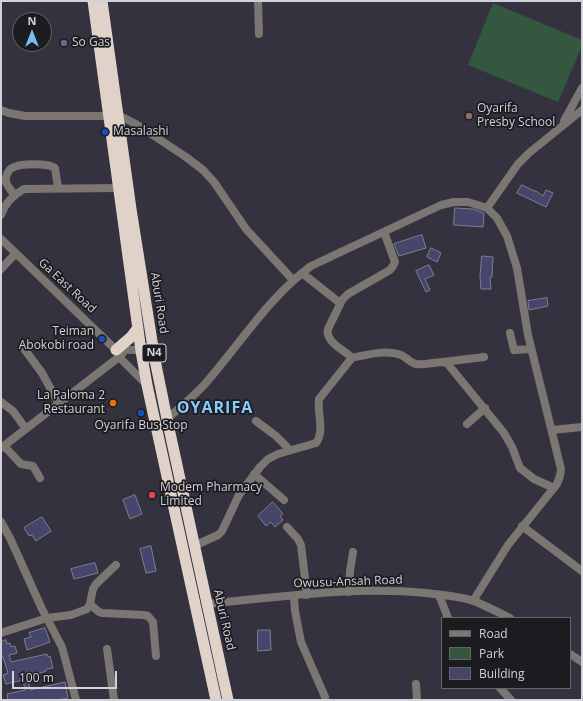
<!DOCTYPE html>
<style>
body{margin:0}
#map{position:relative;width:583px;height:701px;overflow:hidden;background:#33323e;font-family:"Open Sans",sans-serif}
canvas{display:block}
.frame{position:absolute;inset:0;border:2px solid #d1d1d9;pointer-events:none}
.legend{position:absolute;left:441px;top:617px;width:130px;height:72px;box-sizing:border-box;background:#1b1b20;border:1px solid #64646a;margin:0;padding:5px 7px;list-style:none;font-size:12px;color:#d1d1d9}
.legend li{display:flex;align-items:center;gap:8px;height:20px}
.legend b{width:20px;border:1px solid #64646a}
.north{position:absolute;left:12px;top:12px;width:40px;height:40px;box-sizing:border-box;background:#1b1b20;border:1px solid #64646a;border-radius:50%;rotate:0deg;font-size:11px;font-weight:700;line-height:16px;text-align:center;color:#d1d1d9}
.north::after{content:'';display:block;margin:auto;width:14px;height:18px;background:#72c1f5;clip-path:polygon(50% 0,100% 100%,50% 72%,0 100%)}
.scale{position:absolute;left:12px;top:671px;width:105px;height:18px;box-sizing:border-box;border:2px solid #d1d1d9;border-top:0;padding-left:5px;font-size:12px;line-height:14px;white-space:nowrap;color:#d1d1d9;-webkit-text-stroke:3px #1b1b20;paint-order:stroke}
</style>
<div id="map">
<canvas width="583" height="701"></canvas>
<div class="frame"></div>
<ul class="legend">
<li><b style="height:5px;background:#7c7672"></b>Road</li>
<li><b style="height:11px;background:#34573f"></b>Park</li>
<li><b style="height:11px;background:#46466d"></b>Building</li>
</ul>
<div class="north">N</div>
<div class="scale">100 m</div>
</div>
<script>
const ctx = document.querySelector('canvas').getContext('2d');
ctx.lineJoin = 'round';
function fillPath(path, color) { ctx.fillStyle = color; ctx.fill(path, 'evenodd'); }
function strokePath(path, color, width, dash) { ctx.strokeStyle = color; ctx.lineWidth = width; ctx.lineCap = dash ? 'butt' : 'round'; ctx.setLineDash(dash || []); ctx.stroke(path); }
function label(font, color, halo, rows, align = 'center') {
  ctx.font = font + ' "Open Sans",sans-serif'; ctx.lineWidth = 3.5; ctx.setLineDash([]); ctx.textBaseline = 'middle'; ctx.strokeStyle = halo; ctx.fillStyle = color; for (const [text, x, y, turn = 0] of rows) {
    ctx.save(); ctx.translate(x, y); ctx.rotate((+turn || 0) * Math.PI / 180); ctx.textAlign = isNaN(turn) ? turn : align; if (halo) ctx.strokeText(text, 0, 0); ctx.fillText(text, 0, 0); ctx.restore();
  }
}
fillPath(new Path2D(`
 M493 3 582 40V46L558 102 468 65Z`), '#34573f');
const building = new Path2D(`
 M522 185 534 191H536L543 196 546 190 553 193 546 207 517 193Z
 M455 208 473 209 484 213 483 227 454 225Z
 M422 235 426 248 399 256 394 244Z
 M431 248 441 253 437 262 427 257Z
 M482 256 493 257 492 277H490L491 289H481L480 277Z
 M429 265 434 275 425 279 430 290 426 292 416 271Z
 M547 298 548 306 529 310 528 301Z
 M135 495 142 514 130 519 123 500Z
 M273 502 283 514 280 516 283 520 275 527 271 522 266 526 258 516Z
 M42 517 51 531 36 541 32 535 29 536 24 528Z
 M151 546 156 571 146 573 140 549Z
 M95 563 98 573 74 579 71 569Z
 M45 628 50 642 27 650 24 639 31 637 29 633Z
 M258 630H270L271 650 258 651Z
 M6 640 7 644 10 643 11 647 15 646 17 653 9 655 11 662 47 654 48 657 50 656 53 668 46 669V671L44 672 29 675 30 678H28L30 690 65 682 68 698 57 700H51V699L46 700H8L7 694 25 690 23 680 6 684 3 675 8 673 3 657 1 658V642Z`);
fillPath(building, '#46466d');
strokePath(building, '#7e7e8c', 1);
strokePath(new Path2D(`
 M258 1 259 34
 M1 110 9 113 25 116H108
 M118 115 136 124 186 157 203 170 214 182 246 229 293 280
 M564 121 582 88
 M14 195C12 191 7 186 6 182 5 177 8 170 12 168 20 163 48 163 55 168L58 188
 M487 208 518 164 529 153 582 110
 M1 215C5 203 13 195 24 189L118 188
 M1 239 116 350 119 357 147 385
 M1 269 15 254
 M302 273 340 303
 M510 333 514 350 531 349
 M25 350 42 373 59 404
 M121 350C136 349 143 350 155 360
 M351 358C367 355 385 349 401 355 406 357 410 363 416 364 427 366 437 360 447 363L504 433 512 447 520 468 534 479 554 488
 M443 362 484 357
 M1 402 13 411 26 429
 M167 419C179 408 193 397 205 384 240 344 268 298 311 266L441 205 454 202H468L487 208 497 218 507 236 517 268 528 335 561 469 560 476 557 484 508 545 473 601
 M256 421 276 436 290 450
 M467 424 485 408
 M552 430 582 427
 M4 446 21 464 33 466 40 478
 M1 448 119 357 126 349
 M254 474 284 500
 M1 522 10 538 42 609 62 647 76 700
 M522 526 582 571
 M287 527 298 539 301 545 307 595
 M194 546 218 535 222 531 239 495 260 467 268 459 278 454 316 443C325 431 317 413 319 399L351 359 350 356C342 349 325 341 328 329L342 300 348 294 390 270 393 266 395 262 384 232
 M349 592 350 571 353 552
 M439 595 448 618
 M294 596 295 611 301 642 325 697
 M90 604 99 612 102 613 144 615 148 616 153 622 156 656
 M207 604C279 597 353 586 426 593 441 595 459 596 474 601 486 606 498 612 510 618
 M1 633 47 618 71 615 87 609 90 604 93 589 96 584 116 565
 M107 649 114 700
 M570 654 582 662
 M416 684 417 700
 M500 688 511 700`), '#7c7672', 8);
strokePath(new Path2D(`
 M93 1 141 351 147 385 216 700
 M102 1 131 209 155 360 167 419 228 700
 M116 350 131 337 138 328`), '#e0d2c8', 11);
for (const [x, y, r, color] of [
 [64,43,4,"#5c6f8a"],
 [469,116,4,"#8d6e63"],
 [105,132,4,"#1a4fb4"],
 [102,339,4,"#1a4fb4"],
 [113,403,4,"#e8710a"],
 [141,413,4,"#1a4fb4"],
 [152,495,4,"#e0444e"]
]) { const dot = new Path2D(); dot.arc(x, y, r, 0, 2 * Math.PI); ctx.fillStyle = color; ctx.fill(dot); strokePath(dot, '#1b1b20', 1.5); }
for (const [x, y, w] of [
 [154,353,24]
]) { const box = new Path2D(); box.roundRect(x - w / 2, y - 9, w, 18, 3); ctx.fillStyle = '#1b1b20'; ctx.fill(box); strokePath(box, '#d1d1d9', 1); }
label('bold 11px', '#d1d1d9', null, [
 ["N4",154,353]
]);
label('12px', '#d1d1d9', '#1b1b20', [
 ["So Gas",72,43],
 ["Oyarifa",477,109],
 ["Presby School",477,123],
 ["Masalashi",113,132],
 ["Teiman",94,332,"right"],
 ["Abokobi road",94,346,"right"],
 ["La Paloma 2",105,396,"right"],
 ["Restaurant",105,410,"right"],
 ["Oyarifa Bus Stop",141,426,"center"],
 ["Modem Pharmacy",160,488],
 ["Limited",160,502]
], 'left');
label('12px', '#d1d1d9', '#1b1b20', [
 ["Ga East Road",67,286,43],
 ["Aburi Road",159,303,81],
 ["Owusu-Ansah Road",348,582,-2],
 ["Aburi Road",224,620,77]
]);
ctx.letterSpacing = '1px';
label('bold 16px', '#84ccfd', '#1b1b20', [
 ["OYARIFA",215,408]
]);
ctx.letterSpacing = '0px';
</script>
